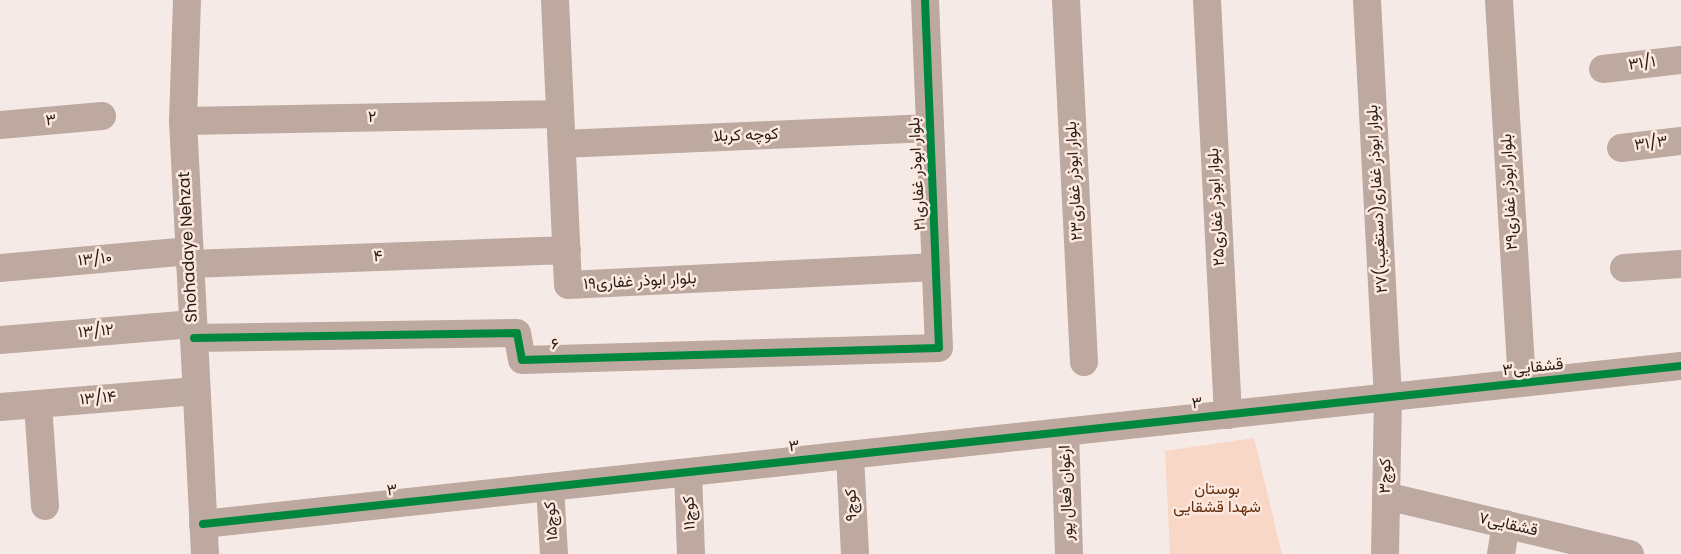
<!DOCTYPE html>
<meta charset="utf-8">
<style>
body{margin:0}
canvas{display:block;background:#f5eae5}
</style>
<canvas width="1681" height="554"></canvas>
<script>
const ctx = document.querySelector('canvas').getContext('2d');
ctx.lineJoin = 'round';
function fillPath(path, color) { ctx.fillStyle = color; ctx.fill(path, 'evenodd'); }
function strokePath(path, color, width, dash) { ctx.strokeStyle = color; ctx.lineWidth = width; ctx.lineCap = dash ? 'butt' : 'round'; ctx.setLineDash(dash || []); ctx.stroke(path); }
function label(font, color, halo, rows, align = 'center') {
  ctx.font = font + ' Poppins,Vazirmatn,sans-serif'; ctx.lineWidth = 5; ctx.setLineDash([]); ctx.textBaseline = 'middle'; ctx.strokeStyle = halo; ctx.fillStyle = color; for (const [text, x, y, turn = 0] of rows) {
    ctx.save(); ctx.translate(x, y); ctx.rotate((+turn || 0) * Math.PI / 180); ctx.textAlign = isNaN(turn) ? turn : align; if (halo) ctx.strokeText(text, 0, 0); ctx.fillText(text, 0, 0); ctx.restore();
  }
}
fillPath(new Path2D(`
 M1254 438 1282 554H1170L1165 451Z`), '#f8d7c7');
strokePath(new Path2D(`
 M555 0 568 285 936 267
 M1066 0 1084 362
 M1207 0 1228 415
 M1367 0 1388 398 1385 554
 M1499 0 1522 383
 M1603 69 1681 60
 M183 121 560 114
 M0 125 102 116
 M562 144 930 128
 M1621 148 1681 141
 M190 264 567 250
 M0 268 189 251
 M1624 268 1681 264
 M194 338 517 333 522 360 939 348 925 0
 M0 340 193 324
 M38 404 45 506
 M0 407 196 391
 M1065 432 1069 554
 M850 455 855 554
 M688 473 691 554
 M550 487 554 554
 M1386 496 1630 554
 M203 524 1681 366
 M1501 554 1506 524`), '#bda9a0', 28);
strokePath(new Path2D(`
 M187 0 183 121 205 554`), '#bda9a0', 28);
strokePath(new Path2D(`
 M194 338 517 333 522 360 939 348 925 0
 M203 524 1681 366`), '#00873e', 8);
label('16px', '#251c17', '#fce8de', [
 ["۳۱/۱",1642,64,-7],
 ["۲",372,118,-1],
 ["۳",51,121,-5],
 ["کوچه کربلا",746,136,-2],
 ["۳۱/۳",1651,144,-7],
 ["۲۱بلوار ابوذر غفاری",918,174,-93],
 ["بلوار ابوذر غفاری۲۳",1075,181,-93],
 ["بلوار ابوذر غفاری۲۹",1510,192,-93],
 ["۲۷بلوار ابوذر غفاری(دستغیب)",1378,199,-93],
 ["بلوار ابوذر غفاری۲۵",1217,207,-93],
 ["Shohadaye Nehzat",189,247,-93],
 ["۴",378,257,-2],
 ["۱۳/۱۰",95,260,-5],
 ["بلوار ابوذر غفاری۱۹",640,282,-3],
 ["۱۳/۱۲",96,332,-5],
 ["۶",555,345,-2],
 ["۳قشقایی",1533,368,-6],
 ["۱۳/۱۴",98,399,-5],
 ["۳",1197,404,-6],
 ["۳",794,447,-6],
 ["۳کوچ",1386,476,-89],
 ["۳",392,491,-6],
 ["ارغوان فعال پور",1067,493,-92],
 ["۹کوچ",852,505,-92],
 ["۱۱کوچ",690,513,-92],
 ["۱۵کوچ",552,521,-94],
 ["۷قشقایی",1508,525,13]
]);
label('16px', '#652e0c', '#fce8de', [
 ["بوستان",1217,490],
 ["شهدا قشقایی",1217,508]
]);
</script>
